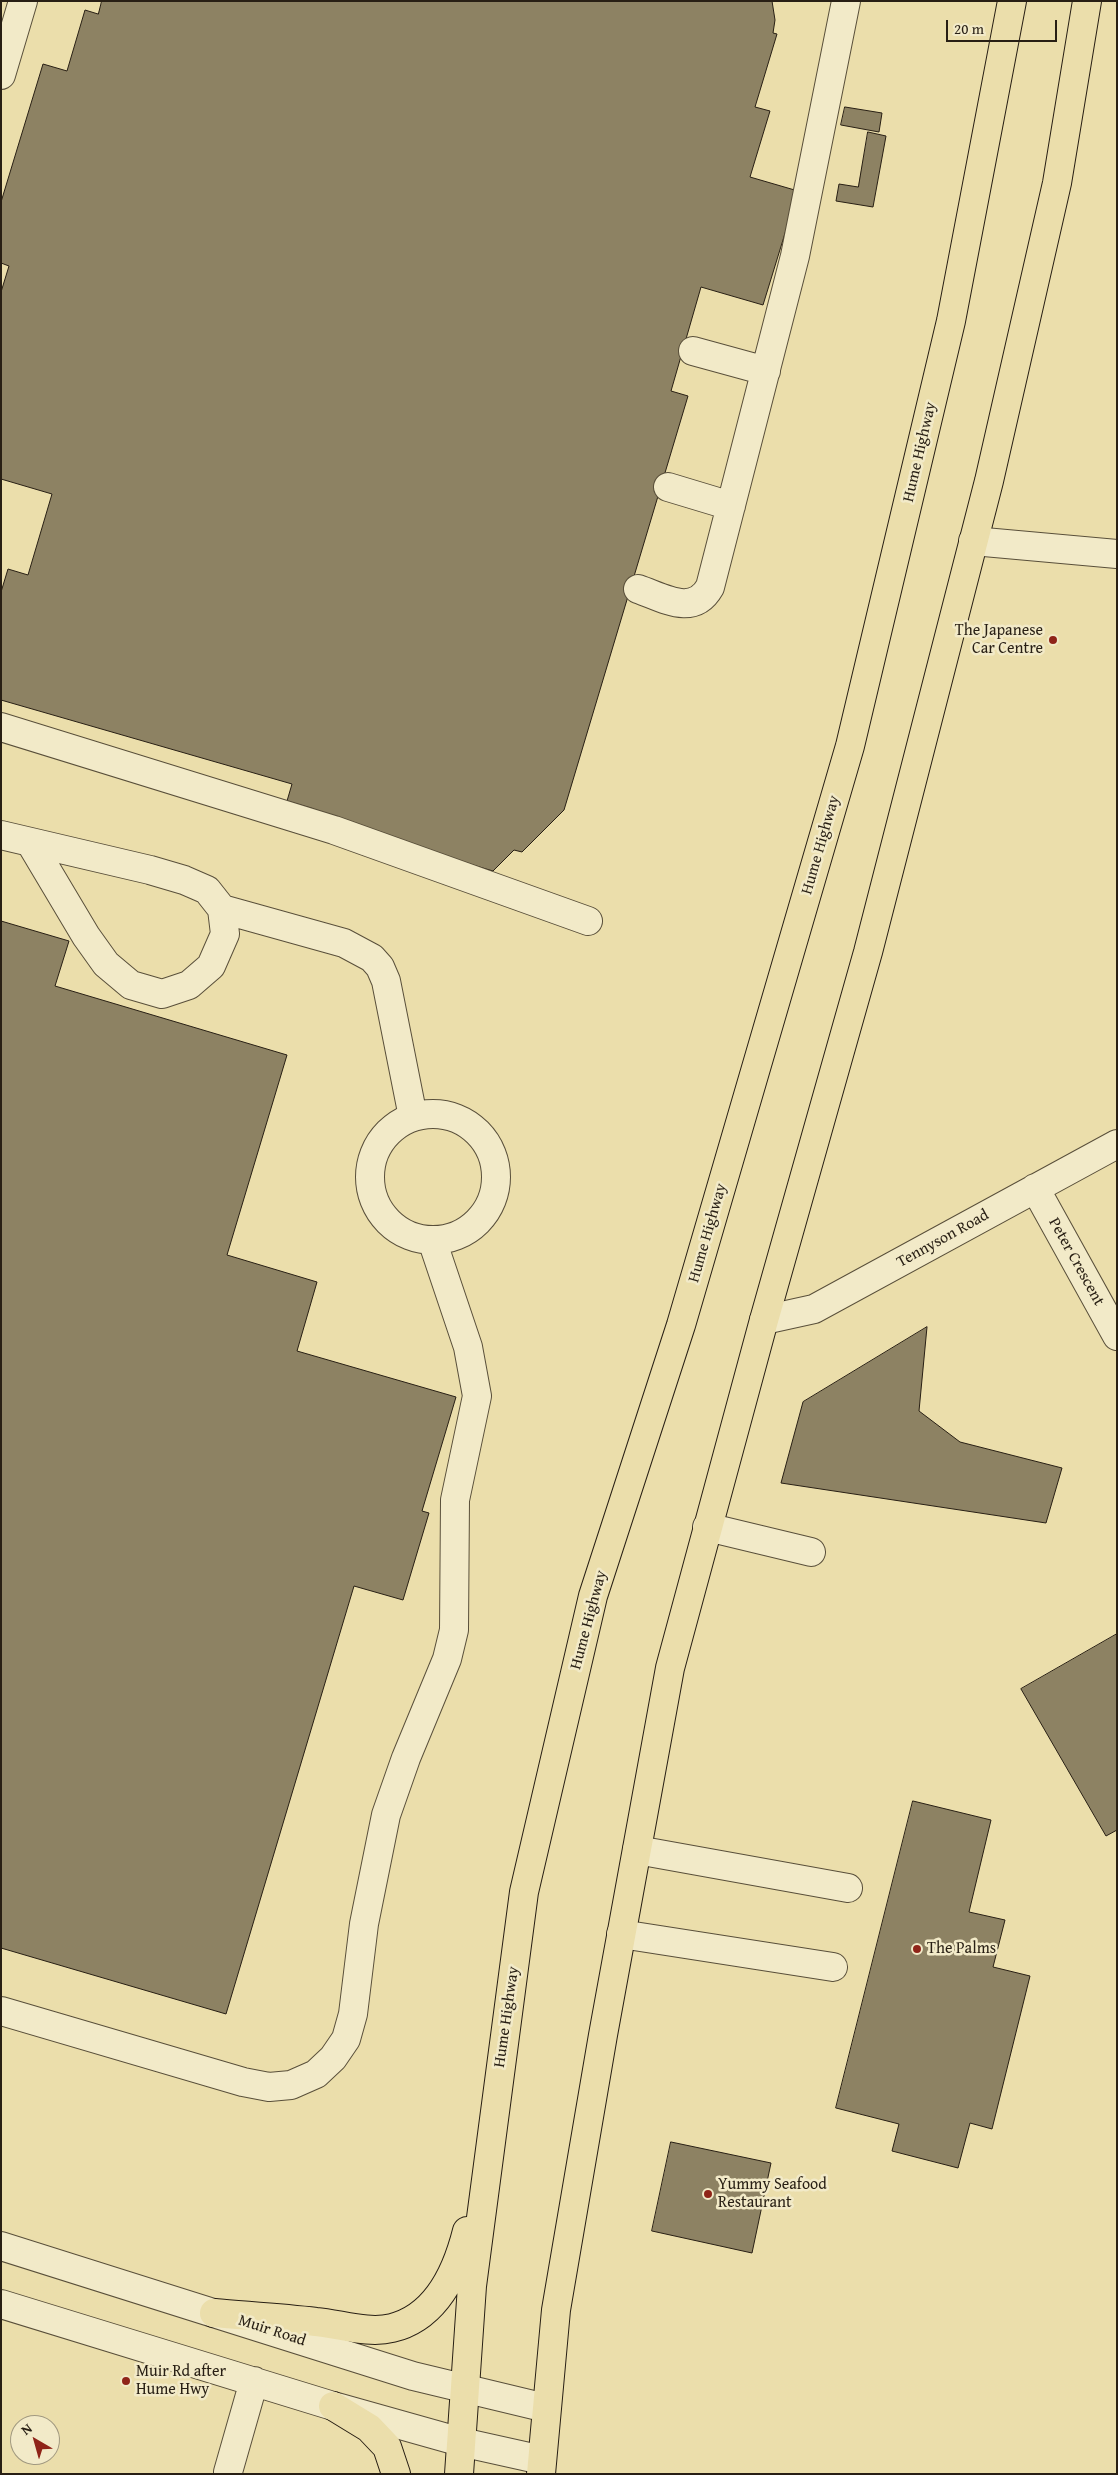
<!DOCTYPE html>
<style>
body{margin:0}
#map{position:relative;width:1118px;height:2475px;overflow:hidden;background:#ebdeab;font-family:"Gentium Book Plus",serif}
canvas{display:block}
.frame{position:absolute;inset:0;border:2px solid #281f14;pointer-events:none}
.north{position:absolute;left:10px;top:2415px;width:50px;height:50px;box-sizing:border-box;background:#f2eac8;border:1px solid #a19980;border-radius:50%;rotate:322deg;font-size:14px;font-weight:700;line-height:20px;text-align:center;color:#281f14}
.north::after{content:'';display:block;margin:auto;width:18px;height:22px;background:#8f2418;clip-path:polygon(50% 0,100% 100%,50% 72%,0 100%)}
.scale{position:absolute;left:946px;top:20px;width:111px;height:22px;box-sizing:border-box;border:2px solid #281f14;border-top:0;padding-left:6px;font-size:15px;line-height:18px;white-space:nowrap;color:#281f14;-webkit-text-stroke:4px #f2eac8;paint-order:stroke}
</style>
<div id="map">
<canvas width="1118" height="2475"></canvas>
<div class="frame"></div>
<div class="north">N</div>
<div class="scale">20 m</div>
</div>
<script>
const ctx = document.querySelector('canvas').getContext('2d');
ctx.lineJoin = 'round';
function fillPath(path, color) { ctx.fillStyle = color; ctx.fill(path, 'evenodd'); }
function strokePath(path, color, width, dash) { ctx.strokeStyle = color; ctx.lineWidth = width; ctx.lineCap = dash ? 'butt' : 'round'; ctx.setLineDash(dash || []); ctx.stroke(path); }
function label(font, color, halo, rows, align = 'center') {
  ctx.font = font + ' "Gentium Book Plus",serif'; ctx.lineWidth = 5; ctx.setLineDash([]); ctx.textBaseline = 'middle'; ctx.strokeStyle = halo; ctx.fillStyle = color; for (const [text, x, y, turn = 0] of rows) {
    ctx.save(); ctx.translate(x, y); ctx.rotate((+turn || 0) * Math.PI / 180); ctx.textAlign = isNaN(turn) ? turn : align; if (halo) ctx.strokeText(text, 0, 0); ctx.fillText(text, 0, 0); ctx.restore();
  }
}
const building = new Path2D(`
 M102 1H772L775 20 773 33 777 34 755 107 770 111 750 177 798 191 763 305 701 287 671 391 688 396 564 810 522 852 514 850 493 871 311 817 314 809 287 801 292 784 1 700V592L8 569 28 575 52 494 1 479V292L9 266 1 263V202L43 64 67 71 85 10 98 14Z
 M845 107 882 113 879 132 841 125Z
 M868 132 886 136 873 207 836 201 839 184 858 187Z
 M1 921 69 941 55 986 287 1055 227 1255 317 1282 297 1351 456 1397 422 1511 429 1513 403 1600 354 1586 226 2014 1 1948Z
 M927 1327 919 1411 960 1442 1062 1468 1046 1523 781 1483 803 1402Z
 M1117 1634V1830L1106 1836 1021 1689Z
 M913 1801 991 1820 969 1912 1005 1920 993 1967 1030 1976 992 2129 970 2123 958 2168 892 2151 899 2124 836 2108Z
 M671 2142 771 2163 752 2253 652 2231Z`);
fillPath(building, '#8d8263');
strokePath(building, '#281f14', 1);
const minor = new Path2D(`
 M1 75 23 1
 M693 351 766 371
 M668 487 731 506
 M973 541 1117 554
 M638 589C664 598 693 617 710 587L795 256 846 1
 M1 727 334 830 588 921
 M1 835 150 870 184 880 207 890 222 909 225 934 211 966 189 985 162 994 131 985 106 964 86 936 30 842
 M222 909 344 943 372 958 380 967 386 981 413 1117
 M370 1177a63 63 0 1 1 126 0a63 63 0 1 1-126 0Z
 M1035 1188 1117 1336
 M764 1320 814 1309 1117 1144
 M707 1527 811 1552
 M637 1850 848 1888
 M621 1934 833 1967
 M1 2011 243 2082 269 2087 291 2085 316 2074 333 2058 346 2039 353 2014 364 1924 386 1815 406 1758 447 1659 454 1630 455 1500 477 1396 468 1347 432 1240
 M1 2246 413 2376 546 2408
 M1 2304 333 2406 461 2442 542 2460
 M228 2472 254 2381`);
const highway = new Path2D(`
 M214 2313C248 2316 282 2318 316 2322 340 2324 368 2334 392 2328 437 2317 457 2271 467 2231
 M333 2406 369 2428 387 2447 396 2474
 M459 2474 472 2286 524 1892 593 1596 681 1325 850 746 951 321 1012 1
 M541 2474 556 2310 603 2035 670 1668 764 1320 868 952 989 481 1057 183 1087 1`);
strokePath(minor, '#594f3a', 30);
strokePath(highway, '#281f14', 30);
strokePath(minor, '#f2eac8', 28);
strokePath(highway, '#ebdeab', 28);
for (const [x, y, r, color] of [
 [1053,640,5,"#8f2418"],
 [917,1949,5,"#8f2418"],
 [708,2194,5,"#8f2418"],
 [126,2381,5,"#8f2418"]
]) { const dot = new Path2D(); dot.arc(x, y, r, 0, 2 * Math.PI); ctx.fillStyle = color; ctx.fill(dot); strokePath(dot, '#f2eac8', 2); }
label('16px', '#281f14', '#f2eac8', [
 ["Hume Highway",920,452,-77],
 ["Hume Highway",821,845,-74],
 ["Hume Highway",708,1233,-74],
 ["Tennyson Road",943,1239,-29],
 ["Peter Crescent",1076,1262,61],
 ["Hume Highway",589,1620,-75],
 ["Hume Highway",507,2017,-82],
 ["Muir Road",272,2331,18]
]);
label('16px', '#281f14', '#f2eac8', [
 ["The Japanese",1043,631,"right"],
 ["Car Centre",1043,649,"right"],
 ["The Palms",927,1949],
 ["Yummy Seafood",718,2185],
 ["Restaurant",718,2203],
 ["Muir Rd after",136,2372],
 ["Hume Hwy",136,2390]
], 'left');
</script>
